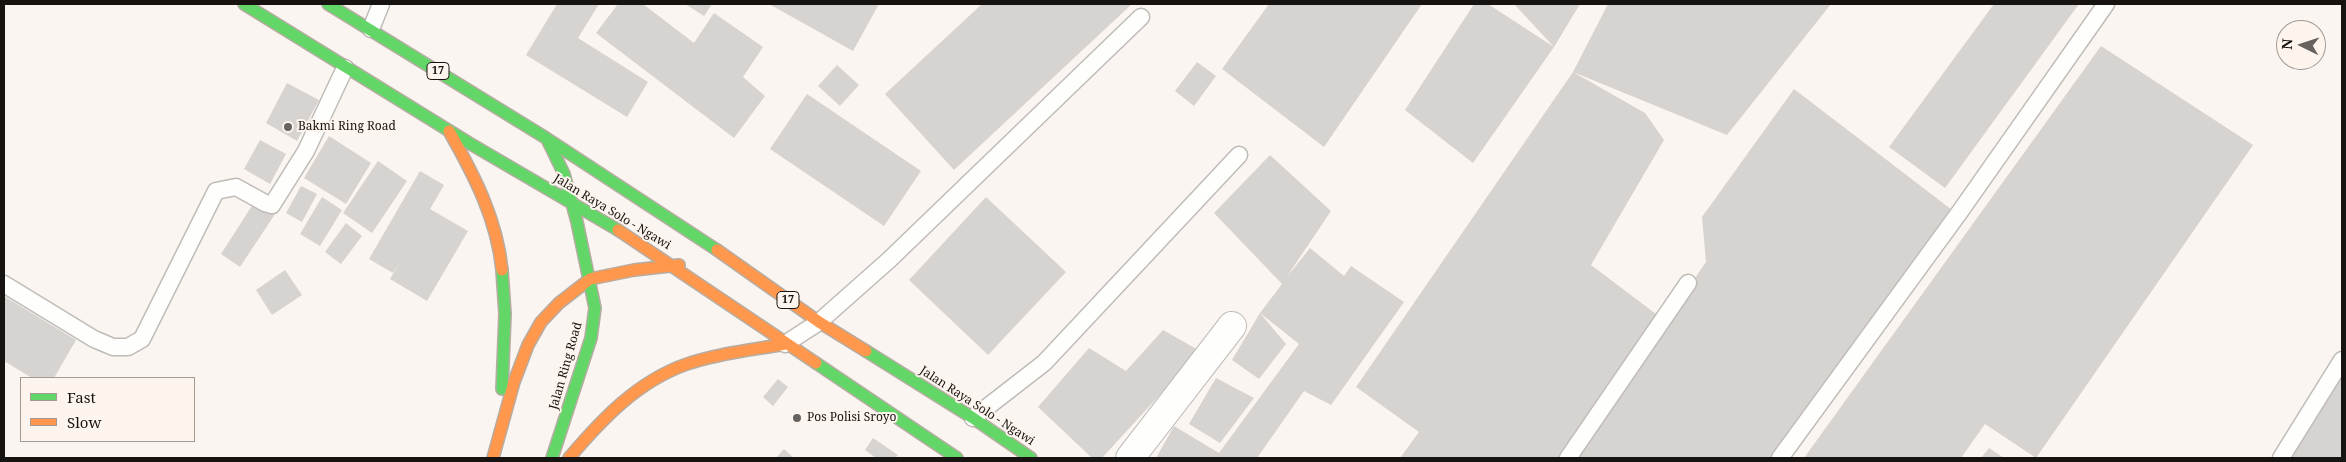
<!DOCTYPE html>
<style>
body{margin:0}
#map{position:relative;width:2346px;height:462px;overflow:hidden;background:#faf5f0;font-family:"Noto Serif",serif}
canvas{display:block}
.frame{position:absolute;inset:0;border:5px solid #161311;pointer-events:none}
.legend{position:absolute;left:20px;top:377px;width:175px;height:65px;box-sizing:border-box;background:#fdf4ed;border:1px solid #a19a95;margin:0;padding:6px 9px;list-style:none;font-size:15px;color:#161311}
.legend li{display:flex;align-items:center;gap:10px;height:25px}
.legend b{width:25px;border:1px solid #a19a95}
.north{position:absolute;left:2276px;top:20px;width:50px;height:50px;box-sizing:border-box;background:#fdf4ed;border:1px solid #a19a95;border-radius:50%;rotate:274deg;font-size:14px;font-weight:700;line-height:20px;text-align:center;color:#161311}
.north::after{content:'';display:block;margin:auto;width:18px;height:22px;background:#66625f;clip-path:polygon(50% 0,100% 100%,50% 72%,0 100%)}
</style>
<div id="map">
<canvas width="2346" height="462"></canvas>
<div class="frame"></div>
<ul class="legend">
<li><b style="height:6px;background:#63d668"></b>Fast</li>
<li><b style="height:6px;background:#ff974d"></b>Slow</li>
</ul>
<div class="north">N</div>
</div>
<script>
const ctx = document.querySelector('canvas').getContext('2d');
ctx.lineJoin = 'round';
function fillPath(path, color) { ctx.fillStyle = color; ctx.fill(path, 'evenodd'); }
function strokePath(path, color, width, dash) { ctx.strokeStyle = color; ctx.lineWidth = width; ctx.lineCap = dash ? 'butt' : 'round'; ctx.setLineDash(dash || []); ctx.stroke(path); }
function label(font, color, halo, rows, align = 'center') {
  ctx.font = font + ' "Noto Serif",serif'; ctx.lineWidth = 4; ctx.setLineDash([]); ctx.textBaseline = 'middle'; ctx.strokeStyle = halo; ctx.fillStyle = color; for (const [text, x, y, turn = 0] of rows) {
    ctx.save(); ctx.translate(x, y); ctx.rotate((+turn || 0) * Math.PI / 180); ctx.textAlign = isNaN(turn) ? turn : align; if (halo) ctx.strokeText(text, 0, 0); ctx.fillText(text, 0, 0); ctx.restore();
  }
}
fillPath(new Path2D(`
 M557 4H599L578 38 648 82 627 117 526 55Z
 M618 4H643L694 43 714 13 763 47 743 77 765 96 734 138 596 33Z
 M685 4H712L704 16Z
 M769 4H879L853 51Z
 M982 4H1132L954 170 885 94Z
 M1269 4H1422L1324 147 1222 69Z
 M1474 4H1488L1554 47 1473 163 1405 110Z
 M1514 4H1580L1554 47Z
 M1608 4H1831L1727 135 1573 72Z
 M1994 4H2079L1945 188 1889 147Z
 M2101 46 2253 145 2036 458 1985 424 1961 458H1804Z
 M1197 62 1216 76 1194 106 1175 91Z
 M837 65 859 85 840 106 818 86Z
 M1573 72 1645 113 1664 140 1591 265 1660 317 1562 458H1400L1419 432 1356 387Z
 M287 83 319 100 297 141 266 123Z
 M1794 89 1956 213 1778 458H1572L1706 262 1702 217Z
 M807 94 921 171 884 226 770 149Z
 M329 136 371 163 346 204 304 178Z
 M260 140 286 154 270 184 244 169Z
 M1270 155 1331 211 1286 278 1310 248 1344 276 1351 266 1404 302 1331 405 1304 391 1257 458H1156L1174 426 1219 453 1299 344 1260 313 1282 284 1214 213Z
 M378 161 407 181 372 233 343 213Z
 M420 171 444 185 430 209 468 231 427 301 390 279 402 259 393 273 369 259Z
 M301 186 317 194 302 222 286 213Z
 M322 197 342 210 320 246 300 234Z
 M986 197 1066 272 988 355 909 280Z
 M255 201 275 214 240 267 221 254Z
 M346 223 362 236 341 264 325 252Z
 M285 270 302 295 272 315 256 290Z
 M4 296 76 340 54 378H32L4 361Z
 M1260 313 1286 344 1259 379 1232 360Z
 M1163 330 1200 351 1102 458H1092L1038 407 1089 348 1126 371Z
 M2342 364V458H2291Z
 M1216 378 1254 398 1220 443 1189 424Z
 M778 379 788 387 773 406 763 397Z
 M873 438 898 455 895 458H876L865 450Z
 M1989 448 2004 458H1981Z
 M784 449 794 458H776Z`), '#d6d3d0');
const lane = new Path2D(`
 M371 29 381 4
 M4 284 94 339 113 347H128L142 339 216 191 236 187 265 203 272 205 306 151 345 68
 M785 344 819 322 889 260 1141 17
 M973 418 1044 363 1239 155
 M1568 458 1688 283
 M1780 458 1959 213 2106 4
 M2281 458 2342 360`);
const street = new Path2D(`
 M1130 458 1232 326`);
const fast = new Path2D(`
 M244 4 469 143 618 230
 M328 4 546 138 717 250
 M547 139 564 174 577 222 595 308 591 338 552 458
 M866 351 973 418 1031 458
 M816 363 957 458
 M502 389 505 314 502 270`);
const slow = new Path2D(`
 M449 131C474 175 497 219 502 270
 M618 230 816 363
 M717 250 819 322 866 351
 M493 458 514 382 528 345 541 322 559 303 590 279 634 270 679 265
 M569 458C602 419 638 381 687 364 719 353 753 350 785 344`);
strokePath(lane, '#bfbcb8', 19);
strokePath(street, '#bfbcb8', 30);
strokePath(fast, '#b6aca2', 14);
strokePath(slow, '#b6aca2', 14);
strokePath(lane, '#fefefd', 16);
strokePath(street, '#fefefd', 28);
strokePath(fast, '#63d668', 11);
strokePath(slow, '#ff974d', 11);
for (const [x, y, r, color] of [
 [288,127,5,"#66625f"],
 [797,418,5,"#66625f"]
]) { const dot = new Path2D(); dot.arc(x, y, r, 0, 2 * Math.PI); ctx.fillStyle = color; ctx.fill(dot); strokePath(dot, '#fdf4ed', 2); }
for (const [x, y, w] of [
 [438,71,22],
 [788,300,22]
]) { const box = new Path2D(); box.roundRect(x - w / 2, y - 8.5, w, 17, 4); ctx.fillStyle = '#fdf4ed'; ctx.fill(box); strokePath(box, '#161311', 1); }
label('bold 11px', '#161311', null, [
 ["17",438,71],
 ["17",788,300]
]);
label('12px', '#161311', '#fdf4ed', [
 ["Bakmi Ring Road",298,127],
 ["Pos Polisi Sroyo",807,418]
], 'left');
label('12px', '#161311', '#fdf4ed', [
 ["Jalan Raya Solo - Ngawi",612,212,31],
 ["Jalan Ring Road",566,366,-74],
 ["Jalan Raya Solo - Ngawi",977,406,33]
]);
</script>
